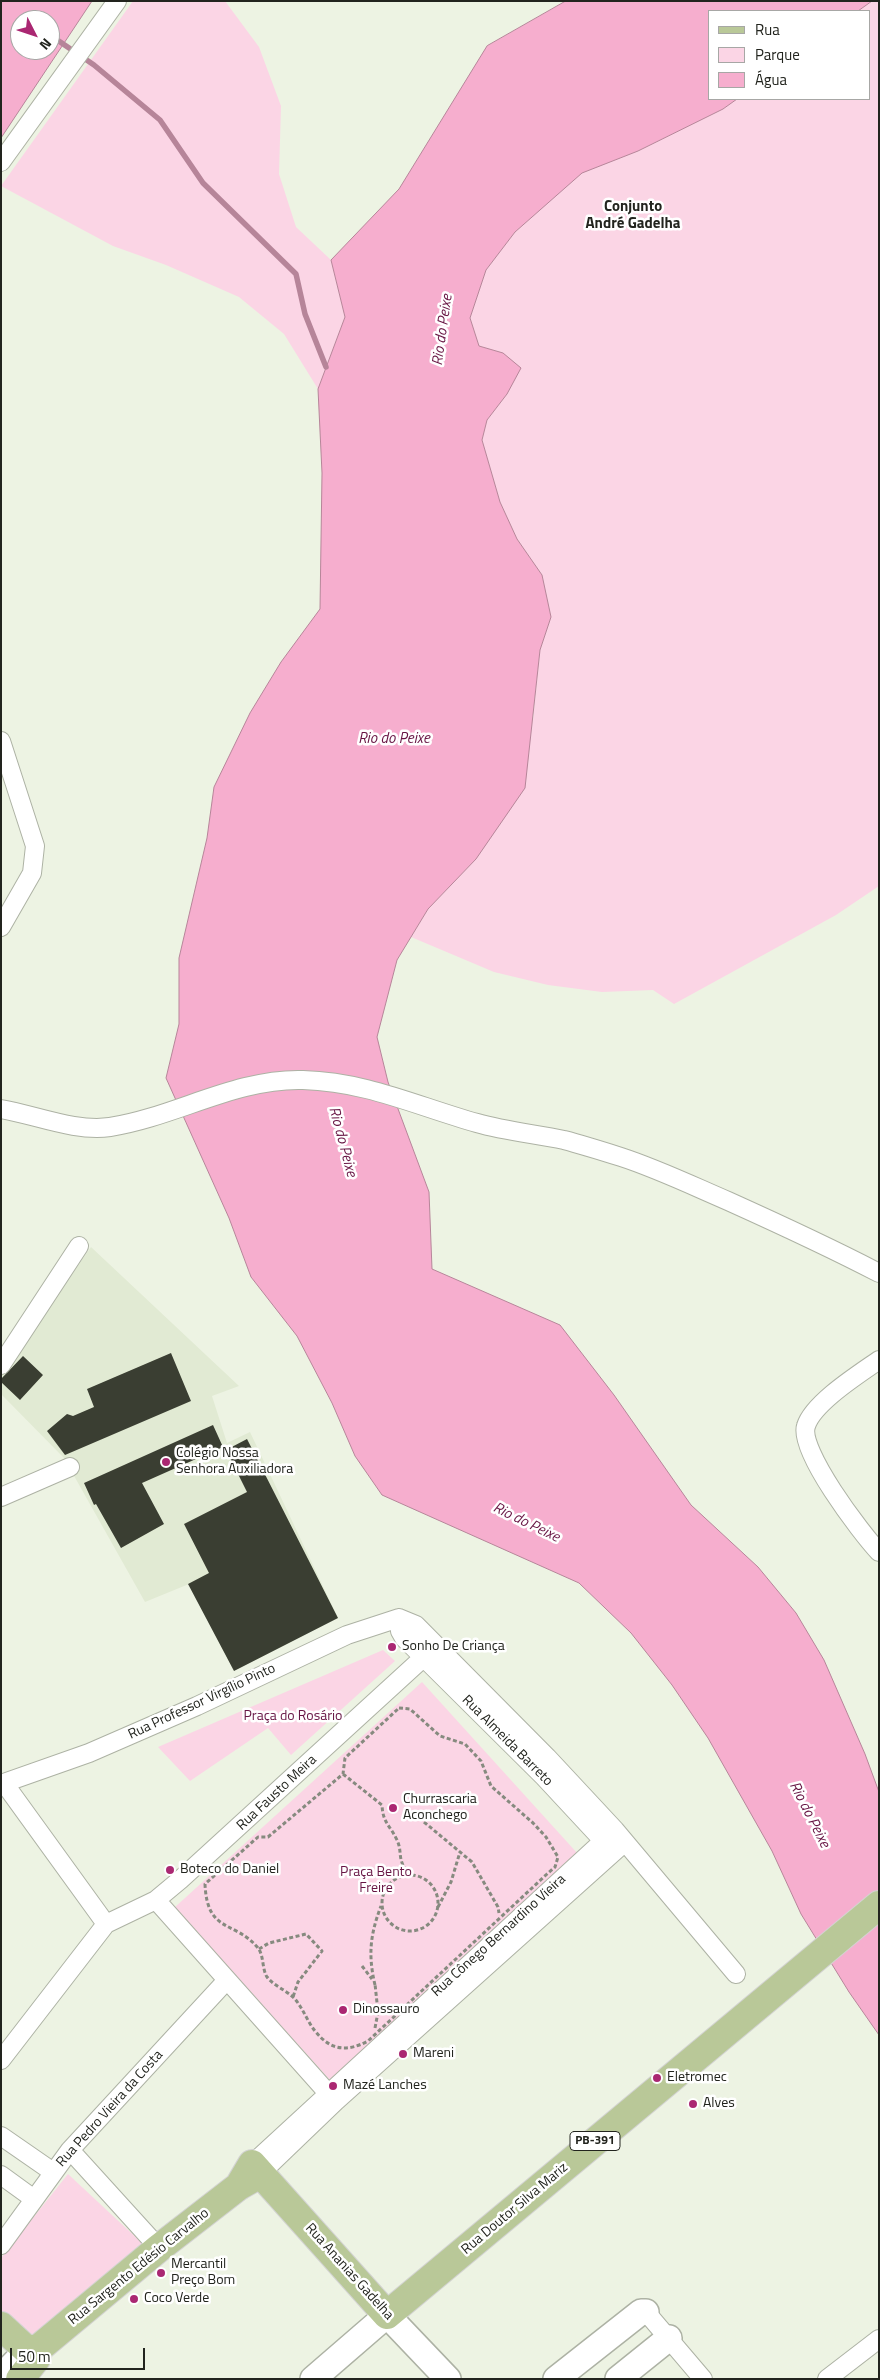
<!DOCTYPE html>
<meta charset="utf-8">
<style>
body{margin:0}
#map{position:relative;width:880px;height:2380px;overflow:hidden;background:#edf3e3;font-family:"Titillium Web",sans-serif}
canvas{display:block}
.frame{position:absolute;inset:0;border:2px solid #22241e;pointer-events:none}
.legend{position:absolute;left:708px;top:10px;width:162px;height:90px;box-sizing:border-box;background:#fff;border:1px solid #a7a7a5;margin:0;padding:6px 9px;list-style:none;font-size:15px;color:#22241e}
.legend li{display:flex;align-items:center;gap:10px;height:25px}
.legend b{width:25px;border:1px solid #a7a7a5}
.north{position:absolute;left:10px;top:10px;width:50px;height:50px;box-sizing:border-box;background:#fff;border:1px solid #a7a7a5;border-radius:50%;rotate:131deg;font-size:14px;font-weight:700;line-height:20px;text-align:center;color:#22241e}
.north::after{content:'';display:block;margin:auto;width:18px;height:22px;background:#aa2772;clip-path:polygon(50% 0,100% 100%,50% 72%,0 100%)}
.scale{position:absolute;left:10px;top:2348px;width:135px;height:22px;box-sizing:border-box;border:2px solid #22241e;border-top:0;padding-left:6px;font-size:15px;line-height:18px;white-space:nowrap;color:#22241e;-webkit-text-stroke:4px #fff;paint-order:stroke}
</style>
<div id="map">
<canvas width="880" height="2380"></canvas>
<div class="frame"></div>
<ul class="legend">
<li><b style="height:6px;background:#b9c898"></b>Rua</li>
<li><b style="height:14px;background:#fbd5e5"></b>Parque</li>
<li><b style="height:14px;background:#f6aece"></b>Água</li>
</ul>
<div class="north">N</div>
<div class="scale">50 m</div>
</div>
<script>
const ctx = document.querySelector('canvas').getContext('2d');
ctx.lineJoin = 'round';
function fillPath(path, color) { ctx.fillStyle = color; ctx.fill(path, 'evenodd'); }
function strokePath(path, color, width, dash) { ctx.strokeStyle = color; ctx.lineWidth = width; ctx.lineCap = dash ? 'butt' : 'round'; ctx.setLineDash(dash || []); ctx.stroke(path); }
function label(font, color, halo, rows, align = 'center') {
  ctx.font = font + ' "Titillium Web",sans-serif'; ctx.lineWidth = 5; ctx.setLineDash([]); ctx.textBaseline = 'middle'; ctx.strokeStyle = halo; ctx.fillStyle = color; for (const [text, x, y, turn = 0] of rows) {
    ctx.save(); ctx.translate(x, y); ctx.rotate((+turn || 0) * Math.PI / 180); ctx.textAlign = isNaN(turn) ? turn : align; if (halo) ctx.strokeText(text, 0, 0); ctx.fillText(text, 0, 0); ctx.restore();
  }
}
fillPath(new Path2D(`
 M91 1247 239 1386 212 1396 227 1443 250 1432 338 1618 234 1671 189 1584 145 1602 64 1458 1 1394V1375Z`), '#e1ead3');
fillPath(new Path2D(`
 M133 1H225L259 47 281 106 279 174 296 227 331 260 345 317 318 389 284 334 239 297 166 265 113 246 1 186Z
 M872 1H879V886L836 915 674 1004 653 990 602 992 548 985 494 972 411 937 428 909 476 859 533 720 540 650 551 617 542 575 517 539 500 502 482 440 487 420 507 394 503 353 479 346 470 318 486 270 515 232 582 172 638 151 723 109 737 99H869V11H858Z
 M383 1650 395 1661 291 1755 268 1728 190 1781 158 1747Z
 M422 1682 578 1854 330 2080 174 1908Z
 M68 2174 142 2243 29 2340 1 2315V2258Z`), '#fbd5e5');
const water = new Path2D(`
 M1 1H92L1 138ZM20 20H50V50H20Z
 M566 1H872L858 11H709V99H737L723 109 638 151 582 173 515 232 486 270 470 318 479 346 503 353 521 368 507 394 487 420 482 440 500 502 517 539 542 575 551 617 540 650 525 788 476 859 428 909 397 960 377 1037 388 1082 429 1192 432 1269 560 1325 614 1395 691 1505 758 1567 796 1613 824 1660 865 1754 879 1792V2035L849 1992 801 1914 772 1851 708 1738 672 1685 631 1633 579 1583 382 1495 355 1456 332 1403 297 1336 251 1277 229 1218 166 1078 179 1024V958L207 838 214 787 250 713 281 662 320 609 322 473 318 389 345 317 331 260 399 189 487 46Z`);
fillPath(water, '#f6aece');
strokePath(water, '#b68599', 1);
strokePath(new Path2D(`
 M50 35 94 65 160 120 203 183 296 274 305 314 326 367`), '#b68599', 5.5);
fillPath(new Path2D(`
 M171 1353 191 1401 65 1455 47 1431 67 1414 73 1416 94 1407 87 1389Z
 M23 1356 43 1375 20 1400 1 1382V1379Z
 M213 1425 223 1447 142 1483 164 1524 121 1548 96 1504 94 1505 84 1483Z
 M247 1439 338 1618 234 1671 188 1584 209 1573 184 1524 247 1492 226 1450Z`), '#3a3e32');
const street = new Path2D(`
 M1 162 117 1
 M1 741 35 846 32 873 1 927
 M1 1109C36 1115 75 1132 110 1127 175 1117 236 1078 303 1080 368 1082 416 1106 477 1123 505 1131 535 1134 564 1140 583 1145 602 1151 621 1157 658 1169 693 1186 728 1201 779 1224 829 1247 879 1273
 M879 1360C859 1374 813 1403 806 1426 798 1450 861 1533 879 1552
 M1 1365 79 1246
 M1 1497 70 1467
 M399 1618 400 1631 404 1638 544 1777 610 1848
 M4 1783 106 1924
 M1 1784 89 1753 197 1706 347 1635 399 1618 416 1625 547 1757 615 1830 736 1974
 M156 1900 335 2101
 M1 2060 106 1924 156 1900 180 1880 436 1646
 M1 2136 53 2172
 M70 2150 159 2248
 M252 2164 615 1830
 M260 2174 336 2101 625 1842
 M1 2175 34 2199
 M1 2245 70 2150 227 1980
 M646 2312 703 2379
 M827 2379 879 2339`);
const secondary = new Path2D(`
 M1 2377 27 2350 36 2359
 M313 2379 387 2315 448 2379
 M556 2379 641 2312H646
 M618 2379 669 2338`);
const primary = new Path2D(`
 M239 2186 252 2164 387 2315 879 1905
 M1 2326 27 2350 39 2348 159 2248 239 2186 255 2177
 M20 2379 36 2359 39 2348`);
strokePath(street, '#adb2a4', 20);
strokePath(secondary, '#adb2a4', 28);
strokePath(primary, '#d3d3d2', 30);
strokePath(new Path2D(`
 M399 1708 410 1709 440 1736 465 1744 481 1761 491 1786 533 1823 546 1837 558 1857 555 1867 547 1874 368 2041C347 2052 331 2051 315 2031 307 2021 303 2008 294 1998 286 1990 274 1986 267 1977 262 1969 264 1956 258 1948 235 1920 207 1934 205 1884L258 1837H268L343 1774 345 1758Z
 M343 1774 382 1805C383 1823 389 1824 396 1838 404 1853 395 1858 410 1875
 M424 1822 472 1862 498 1907 499 1913
 M382 1903a28 28 0 1 1 56 0a28 28 0 1 1-56 0Z
 M438 1907 451 1882 460 1852
 M259 1949 269 1943 306 1934 322 1951 298 1982 293 1997
 M362 1966 372 1979
 M375 1985C368 1955 370 1935 381 1906
 M375 2028 378 2012 375 1984`), '#868a7f', 3, [4, 2.5]);
strokePath(street, '#fff', 18);
strokePath(secondary, '#fff', 25);
strokePath(primary, '#b9c898', 28);
for (const [x, y, r, color] of [
 [166,1462,5,"#aa2772"],
 [392,1647,5,"#aa2772"],
 [393,1808,5,"#aa2772"],
 [170,1870,5,"#aa2772"],
 [343,2010,5,"#aa2772"],
 [403,2054,5,"#aa2772"],
 [657,2078,5,"#aa2772"],
 [333,2086,5,"#aa2772"],
 [693,2104,5,"#aa2772"],
 [161,2273,5,"#aa2772"],
 [134,2299,5,"#aa2772"]
]) { const dot = new Path2D(); dot.arc(x, y, r, 0, 2 * Math.PI); ctx.fillStyle = color; ctx.fill(dot); strokePath(dot, '#fff', 2); }
for (const [x, y, w] of [
 [595,2141,50]
]) { const box = new Path2D(); box.roundRect(x - w / 2, y - 9.5, w, 19, 4); ctx.fillStyle = '#fff'; ctx.fill(box); strokePath(box, '#22241e', 1); }
label('bold 12px', '#22241e', null, [
 ["PB-391",595,2141]
]);
label('14px', '#22241e', '#fff', [
 ["Colégio Nossa",176,1454],
 ["Senhora Auxiliadora",176,1470],
 ["Sonho De Criança",402,1647],
 ["Churrascaria",403,1800],
 ["Aconchego",403,1816],
 ["Boteco do Daniel",180,1870],
 ["Dinossauro",353,2010],
 ["Mareni",413,2054],
 ["Eletromec",667,2078],
 ["Mazé Lanches",343,2086],
 ["Alves",703,2104],
 ["Mercantil",171,2265],
 ["Preço Bom",171,2281],
 ["Coco Verde",144,2299]
], 'left');
label('14px', '#22241e', '#fff', [
 ["Rua Professor Virgílio Pinto",202,1702,-25],
 ["Rua Almeida Barreto",507,1741,45],
 ["Rua Fausto Meira",277,1793,-43],
 ["Rua Cônego Bernardino Vieira",499,1936,-42],
 ["Rua Pedro Vieira da Costa",110,2109,-48],
 ["Rua Doutor Silva Mariz",515,2209,-40],
 ["Rua Sargento Edésio Carvalho",139,2267,-39],
 ["Rua Ananias Gadelha",349,2272,48]
]);
label('14px', '#671544', '#fff', [
 ["Praça do Rosário",293,1717],
 ["Praça Bento",376,1873],
 ["Freire",376,1889]
]);
label('bold 15px', '#22241e', '#fff', [
 ["Conjunto",633,207],
 ["André Gadelha",633,224]
]);
label('italic 15px', '#671443', '#fff', [
 ["Rio do Peixe",443,330,-82],
 ["Rio do Peixe",394,739],
 ["Rio do Peixe",342,1142,75],
 ["Rio do Peixe",526,1523,26],
 ["Rio do Peixe",809,1815,63]
]);
</script>
